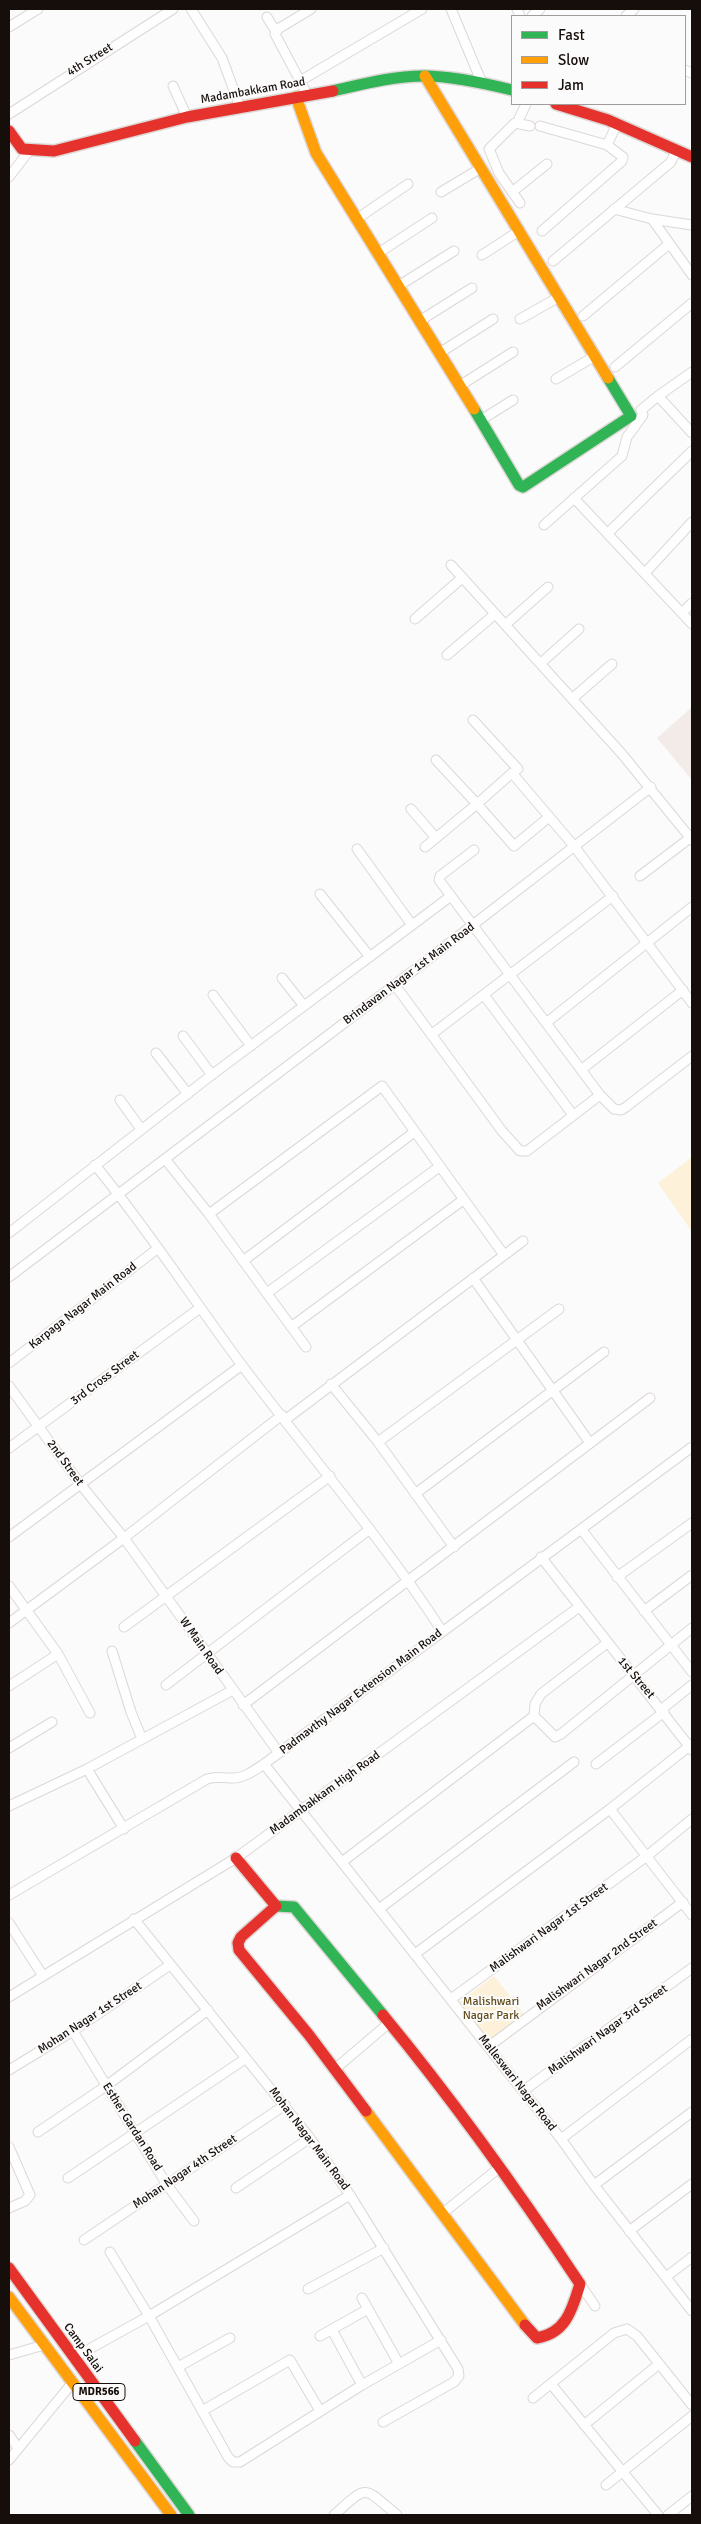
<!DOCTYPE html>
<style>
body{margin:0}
#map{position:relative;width:701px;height:2524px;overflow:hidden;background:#fbfbfb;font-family:Signika,sans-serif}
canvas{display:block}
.frame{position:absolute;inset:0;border:10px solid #160e0a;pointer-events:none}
.legend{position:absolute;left:511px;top:15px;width:175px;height:90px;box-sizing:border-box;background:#fbfbfb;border:1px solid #9f9c9b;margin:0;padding:6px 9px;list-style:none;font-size:15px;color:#160e0a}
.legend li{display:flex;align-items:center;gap:10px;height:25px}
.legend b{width:25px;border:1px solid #9f9c9b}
</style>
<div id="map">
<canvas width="701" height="2524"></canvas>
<div class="frame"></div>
<ul class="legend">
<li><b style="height:6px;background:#30b455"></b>Fast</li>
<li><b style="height:6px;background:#ff9f0a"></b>Slow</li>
<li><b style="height:6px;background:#e5322d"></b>Jam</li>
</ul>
</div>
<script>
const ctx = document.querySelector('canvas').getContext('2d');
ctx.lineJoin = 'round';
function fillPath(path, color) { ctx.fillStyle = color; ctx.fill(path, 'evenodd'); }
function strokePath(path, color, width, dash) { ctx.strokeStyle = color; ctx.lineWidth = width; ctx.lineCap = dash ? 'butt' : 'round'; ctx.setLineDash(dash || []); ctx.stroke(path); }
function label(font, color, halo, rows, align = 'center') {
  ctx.font = font + ' Signika,sans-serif'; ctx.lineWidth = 4; ctx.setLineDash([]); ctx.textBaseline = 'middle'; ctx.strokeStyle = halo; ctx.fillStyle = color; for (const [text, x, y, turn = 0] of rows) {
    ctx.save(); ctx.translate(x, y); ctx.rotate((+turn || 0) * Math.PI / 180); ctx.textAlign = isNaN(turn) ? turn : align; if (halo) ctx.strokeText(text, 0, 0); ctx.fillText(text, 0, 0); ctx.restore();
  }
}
fillPath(new Path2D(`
 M692 707V780L657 738Z`), '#f2ebe8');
fillPath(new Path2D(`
 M692 1157V1232L658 1183Z
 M494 1976 524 2014 485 2043 458 2003Z`), '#fdf1d9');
const street = new Path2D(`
 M191 9 222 58 240 107
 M451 9 482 83
 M517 9 520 16
 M532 16 540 9
 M626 16 634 9
 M267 17 276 32
 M9 27 38 9
 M685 70 692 73
 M300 81 422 9
 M173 86 187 117
 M308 96 275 34 278 29 311 9
 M9 114 173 9
 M517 123 526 104
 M540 126 607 145
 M9 177 29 151
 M441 192 481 168
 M512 192 547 164
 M520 203 499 173 489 149 515 123 530 126
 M614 209 652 219 692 225
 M358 218 408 184
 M652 219 692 275
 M542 231 622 161 623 157 607 145 617 124
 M380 252 432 218
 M482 255 519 231
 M553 261 671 162 676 151
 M400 285 454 251
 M583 316 669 244
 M520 319 559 297
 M421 320 472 288
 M441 352 493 319
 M615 367 692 303
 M556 379 595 356
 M461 385 513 352
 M658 396 692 372
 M481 420 513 400
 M574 498 692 624
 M544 525 622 456 627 437 643 415 641 410 658 396 692 433
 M608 533 692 451
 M451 565 622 754 692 840
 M645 573 692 522
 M682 613 692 603
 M415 619 462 578
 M505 625 548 587
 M447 655 495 614
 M541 663 579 629
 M573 698 612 664
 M473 720 518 769
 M411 809 436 838
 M549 817 514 846 477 804 512 773 574 846 692 1003
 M425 847 477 804 436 760
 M357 849 412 925
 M474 850 440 876 439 880 600 1095 614 1109 621 1110 626 1107 692 1056
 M640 876 690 838
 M320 894 370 957
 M282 978 304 1006
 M395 985 502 1131 520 1151H527L600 1095
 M213 995 251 1046
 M484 995 573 1115
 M546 1023 692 907
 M432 1034 613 896
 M183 1036 212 1075
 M156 1053 188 1094
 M581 1070 683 990
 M120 1100 141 1129
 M165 1159 209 1214 306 1347
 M95 1165C147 1228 192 1298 241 1364 308 1453 381 1537 442 1631
 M209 1214 382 1086 504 1255
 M9 1233 209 1077 451 896
 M243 1261 413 1133
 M9 1277 434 955 651 787
 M473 1278 590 1443
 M267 1293 439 1167
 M291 1327 463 1200
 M9 1363 157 1249
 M331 1384 378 1442 454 1547
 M9 1386 81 1485 124 1538 279 1753
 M285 1420 523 1241
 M378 1442 559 1309
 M9 1448 200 1308
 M415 1494 604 1352
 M581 1529 692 1672
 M9 1537 242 1365
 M541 1557 692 1750
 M617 1577 692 1523
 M9 1586 58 1654
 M644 1611 692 1575
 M9 1623 124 1538 282 1415
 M124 1627 330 1476
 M112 1651 131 1712 142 1739
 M166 1685 370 1529
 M9 1686 58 1654 90 1713
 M243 1705 650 1398
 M662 1709 692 1685
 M534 1716 535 1704 541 1694 607 1643
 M9 1748 52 1722
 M264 1764 561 2139 594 2185 692 2311
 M596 1764 664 1712
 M87 1769 124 1829
 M9 1806 87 1769 233 1690
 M610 1809 692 1915
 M342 1862 534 1716 555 1737 561 1734 692 1628
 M9 1895 207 1779C216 1776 221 1778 231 1778 243 1779 255 1770 264 1764L692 1447
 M379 1909 574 1762
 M134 1919 310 2138 350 2195 458 2369 459 2376 454 2382 383 2422
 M9 1923 43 1976
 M415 1954 610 1809 692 1744
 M9 1997 236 1858 579 1607
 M451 1999 647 1856 692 1819
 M73 2031 167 2185 194 2221
 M488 2047 683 1902
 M335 2069 389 2023
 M9 2070 73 2031 170 1965
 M523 2091 692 1968
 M38 2132 106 2086 208 2010
 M561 2139 692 2039
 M9 2147 30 2195 25 2201 9 2208
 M68 2178 245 2059
 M594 2185 692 2112
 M236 2188 310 2138
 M443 2213 499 2168
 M629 2231 692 2184
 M84 2240 285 2105
 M110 2252 149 2316 228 2457 233 2462H240L362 2385 441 2340
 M666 2277 692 2257
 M580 2284 595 2306
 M308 2289 384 2248
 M362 2298 399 2364
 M332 2330 362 2385
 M320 2336 368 2309
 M9 2355 44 2345
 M73 2358 149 2316 350 2195
 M178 2367 230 2338
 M551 2384 658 2515
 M533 2398 614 2333 627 2329 637 2336 692 2405
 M202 2411 290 2360 320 2411
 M584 2425 659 2364
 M9 2435 18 2448
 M9 2460 73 2382
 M606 2485 692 2416
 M334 2515C369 2484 362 2486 397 2515
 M668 2515 692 2496`);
const fast = new Path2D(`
 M333 91C363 84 393 76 424 76 453 76 484 83 512 90
 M474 409 519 485 523 487 631 416 608 378
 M276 1906 294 1907 383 2015
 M135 2441 189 2515`);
const slow = new Path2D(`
 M425 76 608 378
 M296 97 316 153 474 409
 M366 2111 525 2325
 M9 2297 171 2515`);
const jam = new Path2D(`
 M556 104 608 120 692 157
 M9 131 22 149 54 151 187 117 333 91
 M236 1858 276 1906 241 1937 238 1943 239 1950 309 2035 366 2111
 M383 2015C454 2101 519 2192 580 2284 572 2310 566 2333 537 2338L525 2325
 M9 2268 135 2441`);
strokePath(street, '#ddd8d6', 11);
strokePath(fast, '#ddd8d6', 14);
strokePath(slow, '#ddd8d6', 14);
strokePath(jam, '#ddd8d6', 14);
strokePath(street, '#fefefe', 9);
strokePath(fast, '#30b455', 11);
strokePath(slow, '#ff9f0a', 11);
strokePath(jam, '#e5322d', 11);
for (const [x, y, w] of [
 [99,2392,52]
]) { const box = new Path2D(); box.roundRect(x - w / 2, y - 8.5, w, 17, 4); ctx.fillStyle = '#fbfbfb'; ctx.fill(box); strokePath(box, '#160e0a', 1); }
label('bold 11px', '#160e0a', null, [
 ["MDR566",99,2392]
]);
label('12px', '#160e0a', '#fbfbfb', [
 ["4th Street",90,60,-32],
 ["Madambakkam Road",253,91,-10],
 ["Brindavan Nagar 1st Main Road",409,974,-37],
 ["Karpaga Nagar Main Road",83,1306,-38],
 ["3rd Cross Street",105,1378,-37],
 ["2nd Street",65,1463,54],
 ["W Main Road",201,1646,55],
 ["1st Street",636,1678,50],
 ["Padmavthy Nagar Extension Main Road",361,1692,-37],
 ["Madambakkam High Road",325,1793,-36],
 ["Malishwari Nagar 1st Street",549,1928,-36],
 ["Malishwari Nagar 2nd Street",597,1965,-36],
 ["Mohan Nagar 1st Street",90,2018,-33],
 ["Malishwari Nagar 3rd Street",608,2030,-36],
 ["Malleswari Nagar Road",517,2083,52],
 ["Esther Gardan Road",132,2127,58],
 ["Mohan Nagar Main Road",309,2139,53],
 ["Mohan Nagar 4th Street",185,2172,-34],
 ["Camp Salai",83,2348,54]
]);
label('12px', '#624d1d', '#fbfbfb', [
 ["Malishwari",491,2002],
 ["Nagar Park",491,2016]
]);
</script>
